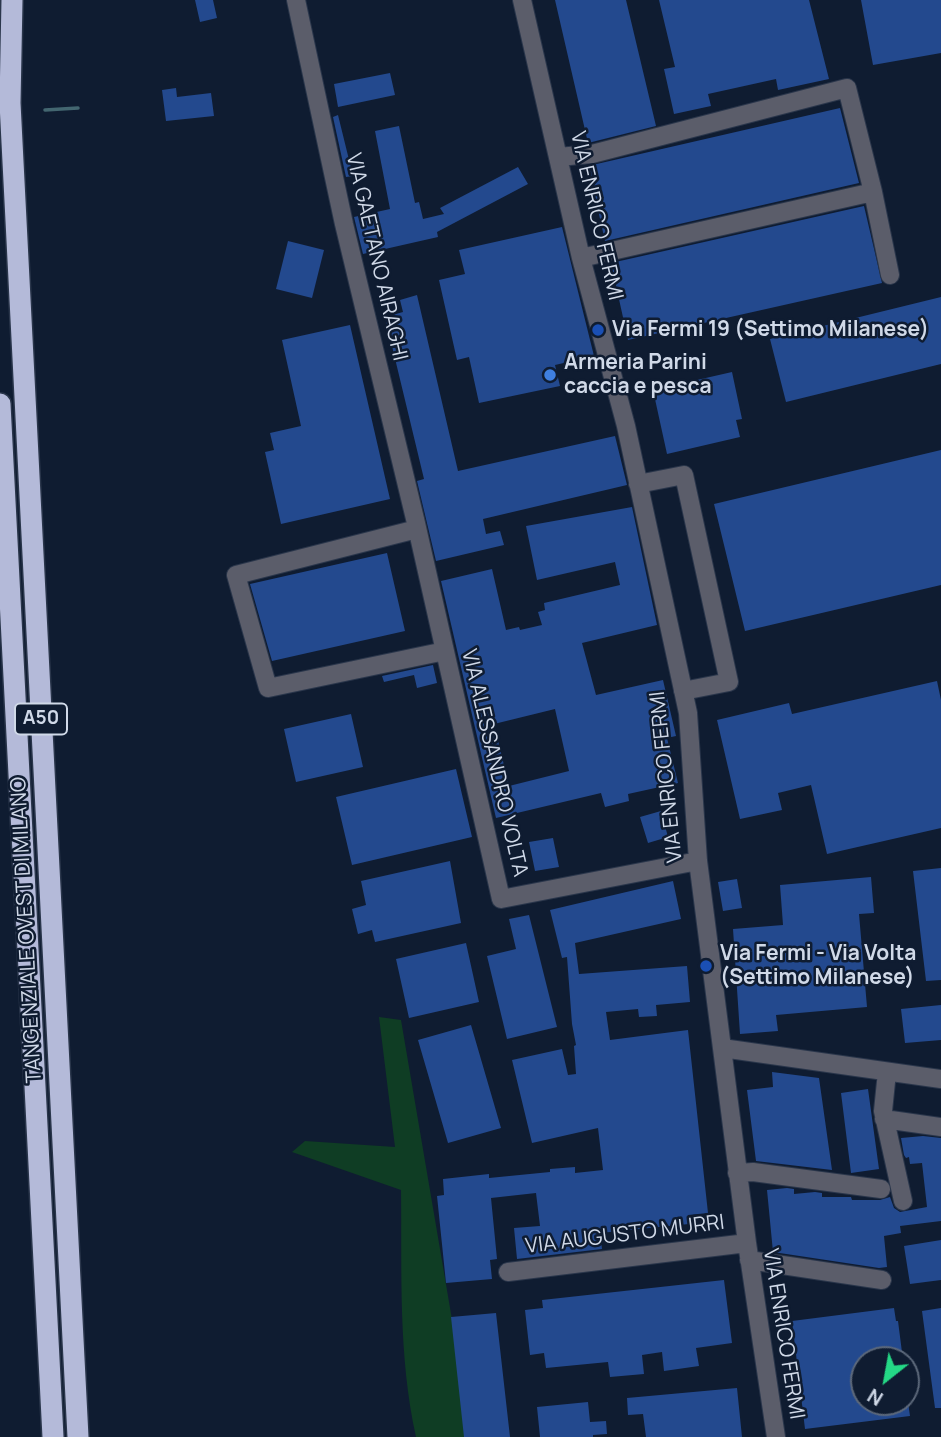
<!DOCTYPE html>
<style>
body{margin:0}
#map{position:relative;width:941px;height:1437px;overflow:hidden;background:#0f1c31;font-family:Manrope,sans-serif}
canvas{display:block}
.north{position:absolute;left:850px;top:1346px;width:70px;height:70px;box-sizing:border-box;background:#0f1c31;border:2px solid #5c687a;border-radius:50%;rotate:211deg;font-size:19px;font-weight:700;line-height:28px;text-align:center;color:#d0d9e8}
.north::after{content:'';display:block;margin:auto;width:24px;height:32px;background:#24d886;clip-path:polygon(50% 0,100% 100%,50% 72%,0 100%)}
</style>
<div id="map">
<canvas width="941" height="1437"></canvas>
<div class="north">N</div>
</div>
<script>
const ctx = document.querySelector('canvas').getContext('2d');
ctx.lineJoin = 'round';
function fillPath(path, color) { ctx.fillStyle = color; ctx.fill(path, 'evenodd'); }
function strokePath(path, color, width, dash) { ctx.strokeStyle = color; ctx.lineWidth = width; ctx.lineCap = dash ? 'butt' : 'round'; ctx.setLineDash(dash || []); ctx.stroke(path); }
function label(font, color, halo, rows, align = 'center') {
  ctx.font = font + ' Manrope,sans-serif'; ctx.lineWidth = 5; ctx.setLineDash([]); ctx.textBaseline = 'middle'; ctx.strokeStyle = halo; ctx.fillStyle = color; for (const [text, x, y, turn = 0] of rows) {
    ctx.save(); ctx.translate(x, y); ctx.rotate((+turn || 0) * Math.PI / 180); ctx.textAlign = isNaN(turn) ? turn : align; if (halo) ctx.strokeText(text, 0, 0); ctx.fillText(text, 0, 0); ctx.restore();
  }
}
fillPath(new Path2D(`
 M379 1017 401 1020 472 1437H416C398 1355 402 1273 401 1190L292 1152 305 1141 395 1147Z`), '#0f3d24');
strokePath(new Path2D(`
 M45 110 78 108`), '#436670', 3.5);
fillPath(new Path2D(`
 M195 0H213L217 18 200 22Z
 M555 0H626L656 126 588 143Z
 M659 0H809L829 79 778 90 776 79 708 94 711 106 674 114 664 69 675 67Z
 M861 0H941V53L873 65Z
 M390 73 395 95 338 107 334 84Z
 M176 88 177 97 211 93 214 116 166 121 162 90Z
 M840 108 859 183 605 241 588 166Z
 M338 115 353 176 346 177 333 117Z
 M399 126 415 203 419 202 423 219 444 214 440 208 518 167 528 184 437 232 438 237 363 254 354 217 390 209 375 131Z
 M864 206 882 283 628 340 611 263Z
 M562 227 594 356 555 365 560 386 479 403 469 357 457 360 439 280 465 274 459 250Z
 M288 241 324 250 312 298 276 289Z
 M417 295 458 471 615 436 627 485 483 519 486 534 500 531 504 545 436 561 417 481 424 479 385 317 403 312 400 300Z
 M941 297V364L786 402 770 339Z
 M350 325 390 499 281 524 265 452 274 450 270 433 301 426 282 340Z
 M732 372 742 419 736 420 740 437 667 454 653 390Z
 M941 450V585L745 631 714 504Z
 M632 507 657 625 582 643 596 695 663 680 676 736 667 738 678 783 628 794 629 801 605 807 601 793 496 818 441 581 492 569 506 630 519 627 520 630 542 625 538 612 545 610 544 603 620 585 615 562 537 580 526 526ZM555 709 569 771 509 786 494 724Z
 M387 553 405 631 272 661 250 584Z
 M433 665 437 683 417 688 414 675 384 682 382 676Z
 M937 681 941 700V828L827 854 811 785 778 793 782 810 740 819 717 720 789 703 792 714Z
 M351 714 363 767 296 782 284 729Z
 M456 769 472 837 352 865 336 797Z
 M661 811 668 837 648 843 640 817Z
 M553 838 559 867 535 871 529 842Z
 M450 861 461 923 375 942 372 930 358 934 352 909 366 905 361 881Z
 M941 868V980L926 981 913 871Z
 M871 877 874 913 859 914 867 1007 776 1015 778 1031 740 1034 733 929 783 925 780 885Z
 M737 879 742 908 723 911 718 882Z
 M673 881 681 919 575 943 579 974 687 966 690 1002 656 1005 657 1016 639 1017 638 1009 606 1012 610 1040 688 1030 708 1213 688 1215 689 1224 600 1233 602 1249 517 1259 514 1228 540 1226 536 1193 491 1198 497 1259 490 1260 492 1279 446 1283 437 1196 444 1195 443 1179 489 1174V1178L550 1172V1169L575 1167V1173L603 1170 598 1128 532 1143 512 1060 562 1049 568 1075 576 1074 574 1046 576 1045 572 1024 567 957 562 958 550 910Z
 M529 915 557 1027 507 1039 487 956 516 949 509 919Z
 M466 943 479 1002 409 1018 396 959Z
 M941 1005V1040L905 1043 901 1009Z
 M471 1025 501 1128 448 1143 418 1040Z
 M772 1072 819 1078 832 1170 756 1161 747 1090 773 1087Z
 M868 1089 879 1169 851 1173 841 1093Z
 M923 1136 941 1138V1221L900 1226 901 1233 884 1236 887 1267 879 1268 773 1252 767 1190 787 1188 794 1189V1194L815 1192 822 1193V1197H851L852 1200H880L890 1197 894 1208 900 1212 927 1207 922 1163 910 1164 909 1157 906 1158 904 1155 901 1138Z
 M941 1240V1280L910 1284 904 1246Z
 M724 1280 732 1343 696 1348 699 1366 664 1371 662 1352 642 1355 644 1374 610 1377 608 1362 546 1368 544 1353 530 1355 525 1310 543 1308 542 1300Z
 M894 1308 896 1321H898L903 1360H864V1402H908L910 1416 805 1429 792 1321Z
 M941 1308V1408H935L922 1311Z
 M496 1313 510 1437H464L451 1317Z
 M737 1388 742 1437H646L643 1414 628 1415 627 1398Z
 M588 1402 590 1422 606 1421 607 1434 593 1435V1437H540L537 1407Z`), '#23498e');
const minor = new Path2D(`
 M296 0 344 224 416 523 501 899 698 861
 M522 0 581 258 626 426 688 713 698 861 747 1243 776 1437
 M558 157 592 154 847 88 873 192 581 258
 M873 192 890 275
 M638 484 684 475 729 682 683 691
 M417 529 236 575 268 688 445 651
 M722 1048 941 1079
 M887 1072 883 1111 903 1201
 M884 1119 941 1127
 M737 1173 753 1172 881 1189
 M749 1260 882 1280
 M508 1272 747 1243`);
const highway = new Path2D(`
 M12 0 10 103 78 1437
 M0 404 53 1437`);
strokePath(minor, '#2a364b', 20);
strokePath(highway, '#2a364b', 24);
strokePath(minor, '#5b5d6a', 18);
strokePath(highway, '#b4bad9', 21);
for (const [x, y, r, color] of [
 [598,330,7,"#1a4fb4"],
 [550,375,7,"#3f7fe0"],
 [706,966,7,"#1a4fb4"]
]) { const dot = new Path2D(); dot.arc(x, y, r, 0, 2 * Math.PI); ctx.fillStyle = color; ctx.fill(dot); strokePath(dot, '#0f1c31', 2.5); }
for (const [x, y, w] of [
 [41,719,52]
]) { const box = new Path2D(); box.roundRect(x - w / 2, y - 15.5, w, 31, 5); ctx.fillStyle = '#0f1c31'; ctx.fill(box); strokePath(box, '#d0d9e8', 2); }
label('bold 19px', '#d0d9e8', null, [
 ["A50",41,719]
]);
label('21px', '#d0d9e8', '#0f1c31', [
 ["VIA ENRICO FERMI",596,216,77],
 ["VIA GAETANO AIRAGHI",376,257,77],
 ["VIA ALESSANDRO VOLTA",494,763,77],
 ["VIA ENRICO FERMI",667,777,-96],
 ["TANGENZIALE OVEST DI MILANO",27,930,-93],
 ["VIA AUGUSTO MURRI",625,1235,-7],
 ["VIA ENRICO FERMI",783,1334,81]
]);
label('bold 21px', '#d0d9e8', '#0f1c31', [
 ["Via Fermi 19 (Settimo Milanese)",612,330],
 ["Armeria Parini",564,363],
 ["caccia e pesca",564,387],
 ["Via Fermi - Via Volta",720,954],
 ["(Settimo Milanese)",720,978]
], 'left');
</script>
